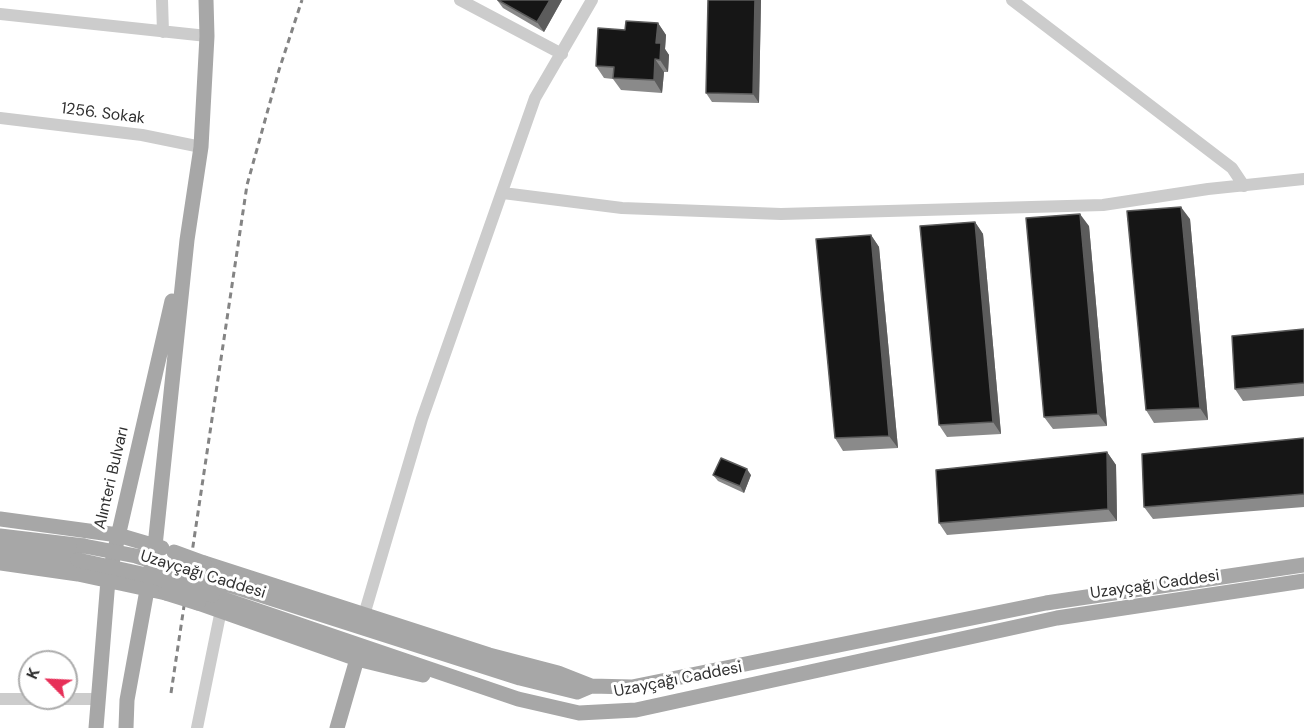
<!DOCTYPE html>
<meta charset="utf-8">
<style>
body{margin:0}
#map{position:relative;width:1304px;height:728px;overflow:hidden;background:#fff;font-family:"DM Sans",sans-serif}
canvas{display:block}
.north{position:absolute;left:18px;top:650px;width:60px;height:60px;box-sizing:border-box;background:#fff;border:2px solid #acacac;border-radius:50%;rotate:294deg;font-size:16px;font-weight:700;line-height:24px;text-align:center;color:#2f2f2f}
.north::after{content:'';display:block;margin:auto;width:21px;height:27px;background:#e72f58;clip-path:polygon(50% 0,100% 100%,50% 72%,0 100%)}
</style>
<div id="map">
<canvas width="1304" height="728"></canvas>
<div class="north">K</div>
</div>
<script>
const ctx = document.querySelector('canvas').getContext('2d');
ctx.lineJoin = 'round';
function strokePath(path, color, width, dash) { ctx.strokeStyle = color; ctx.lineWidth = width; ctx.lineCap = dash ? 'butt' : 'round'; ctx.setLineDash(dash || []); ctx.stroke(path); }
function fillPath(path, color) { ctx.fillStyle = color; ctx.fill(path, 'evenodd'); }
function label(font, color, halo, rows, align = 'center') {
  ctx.font = font + ' "DM Sans",sans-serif'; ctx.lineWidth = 6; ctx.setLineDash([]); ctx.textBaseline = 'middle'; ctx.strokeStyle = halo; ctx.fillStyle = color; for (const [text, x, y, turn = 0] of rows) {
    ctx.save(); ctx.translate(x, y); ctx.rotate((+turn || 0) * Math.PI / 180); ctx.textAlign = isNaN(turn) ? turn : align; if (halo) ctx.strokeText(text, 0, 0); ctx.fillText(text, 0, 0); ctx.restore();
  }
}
strokePath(new Path2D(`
 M162 0 163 32
 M460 0 562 54
 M1012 0 1232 168 1244 186
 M0 14 207 36
 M0 118 142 135 201 147
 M503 193 622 208 781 214 1103 205 1208 189 1304 179
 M364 615 422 419 535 98 592 0
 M0 699H96
 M197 728 221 610`), '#ccc', 12);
strokePath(new Path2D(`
 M0 519 118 535 162 548
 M0 536 84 546
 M0 550 78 560
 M0 563 78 574 166 593
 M204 563 489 655 558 673 591 686
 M220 582 520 678 577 692 591 686 632 687 1046 603 1304 565
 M212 595 518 699 579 713 636 710 1057 618 1304 581
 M198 603 357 659 423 675
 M96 728 108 580 172 301
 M126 728 127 700 155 546 187 240 201 147 207 36 206 0
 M337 728 357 659`), '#a7a7a7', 15);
strokePath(new Path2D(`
 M171 693 247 185 279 70 302 0`), '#848484', 3, [6, 4.5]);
strokePath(new Path2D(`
 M84 546 136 556 220 582
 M174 552 204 563
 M78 560 151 576 212 595
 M166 593 198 603`), '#a7a7a7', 15);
fillPath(new Path2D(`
 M497 0H562L544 32 503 8Z
 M708 0H761L759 103 712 102 706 93Z
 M658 23 666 35 665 49 669 55 668 72H664L662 93 621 90 613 79 604 78 596 66 625 30Z
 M1190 219 1208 420 1154 423 1146 410Z
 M975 222 983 234 1001 434 947 437 939 425Z
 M1089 226 1107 426 1053 429 1044 417Z
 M871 235 879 247 898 448 843 451 835 438Z
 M1304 329V396L1243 401 1235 389Z
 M1304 438V507L1153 519 1144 507Z
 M1107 452 1116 465 1117 521 947 535 939 523Z
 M713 475H751L744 493 718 481Z`), '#8a8a8a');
fillPath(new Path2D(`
 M550 0H562L544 32 537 22Z
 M755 0H761L759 103 753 94Z
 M658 23 666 35 665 49 669 55 668 72 660 60 656 43Z
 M655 59 664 72 662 93 654 80Z
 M1181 207 1190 219 1208 420 1200 408Z
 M1080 214 1089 226 1107 426 1098 414Z
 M975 222 983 234 1001 434 993 422Z
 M871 235 879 247 898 448 889 436Z
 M1107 452 1116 465 1117 521 1108 509Z
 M747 469 751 475 744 493 740 486Z`), '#5c5c5c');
const building = new Path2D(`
 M498 0H550L537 22Z
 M708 0H755L753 94 706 93Z
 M626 21 658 23 656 43H661L660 60 655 59 654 80 613 78 614 67 596 66 598 28 625 30Z
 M1181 207 1200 408 1146 410 1127 211Z
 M1080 214 1098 414 1044 417 1026 218Z
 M975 222 993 422 939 425 920 226Z
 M871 235 889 436 835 438 816 239Z
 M1304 329V383L1235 389 1232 336Z
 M1304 438V494L1144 507 1142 454Z
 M1107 452 1108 509 939 523 936 470Z
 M721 458 747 469 740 486 713 475Z`);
fillPath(building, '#161616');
strokePath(building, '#5c5c5c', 1.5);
label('16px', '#2f2f2f', '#fff', [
 ["1256. Sokak",103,114,7],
 ["Alınteri Bulvarı",112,478,-77],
 ["Uzayçağı Caddesi",203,575,17],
 ["Uzayçağı Caddesi",1155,585,-8],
 ["Uzayçağı Caddesi",678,680,-11]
]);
</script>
